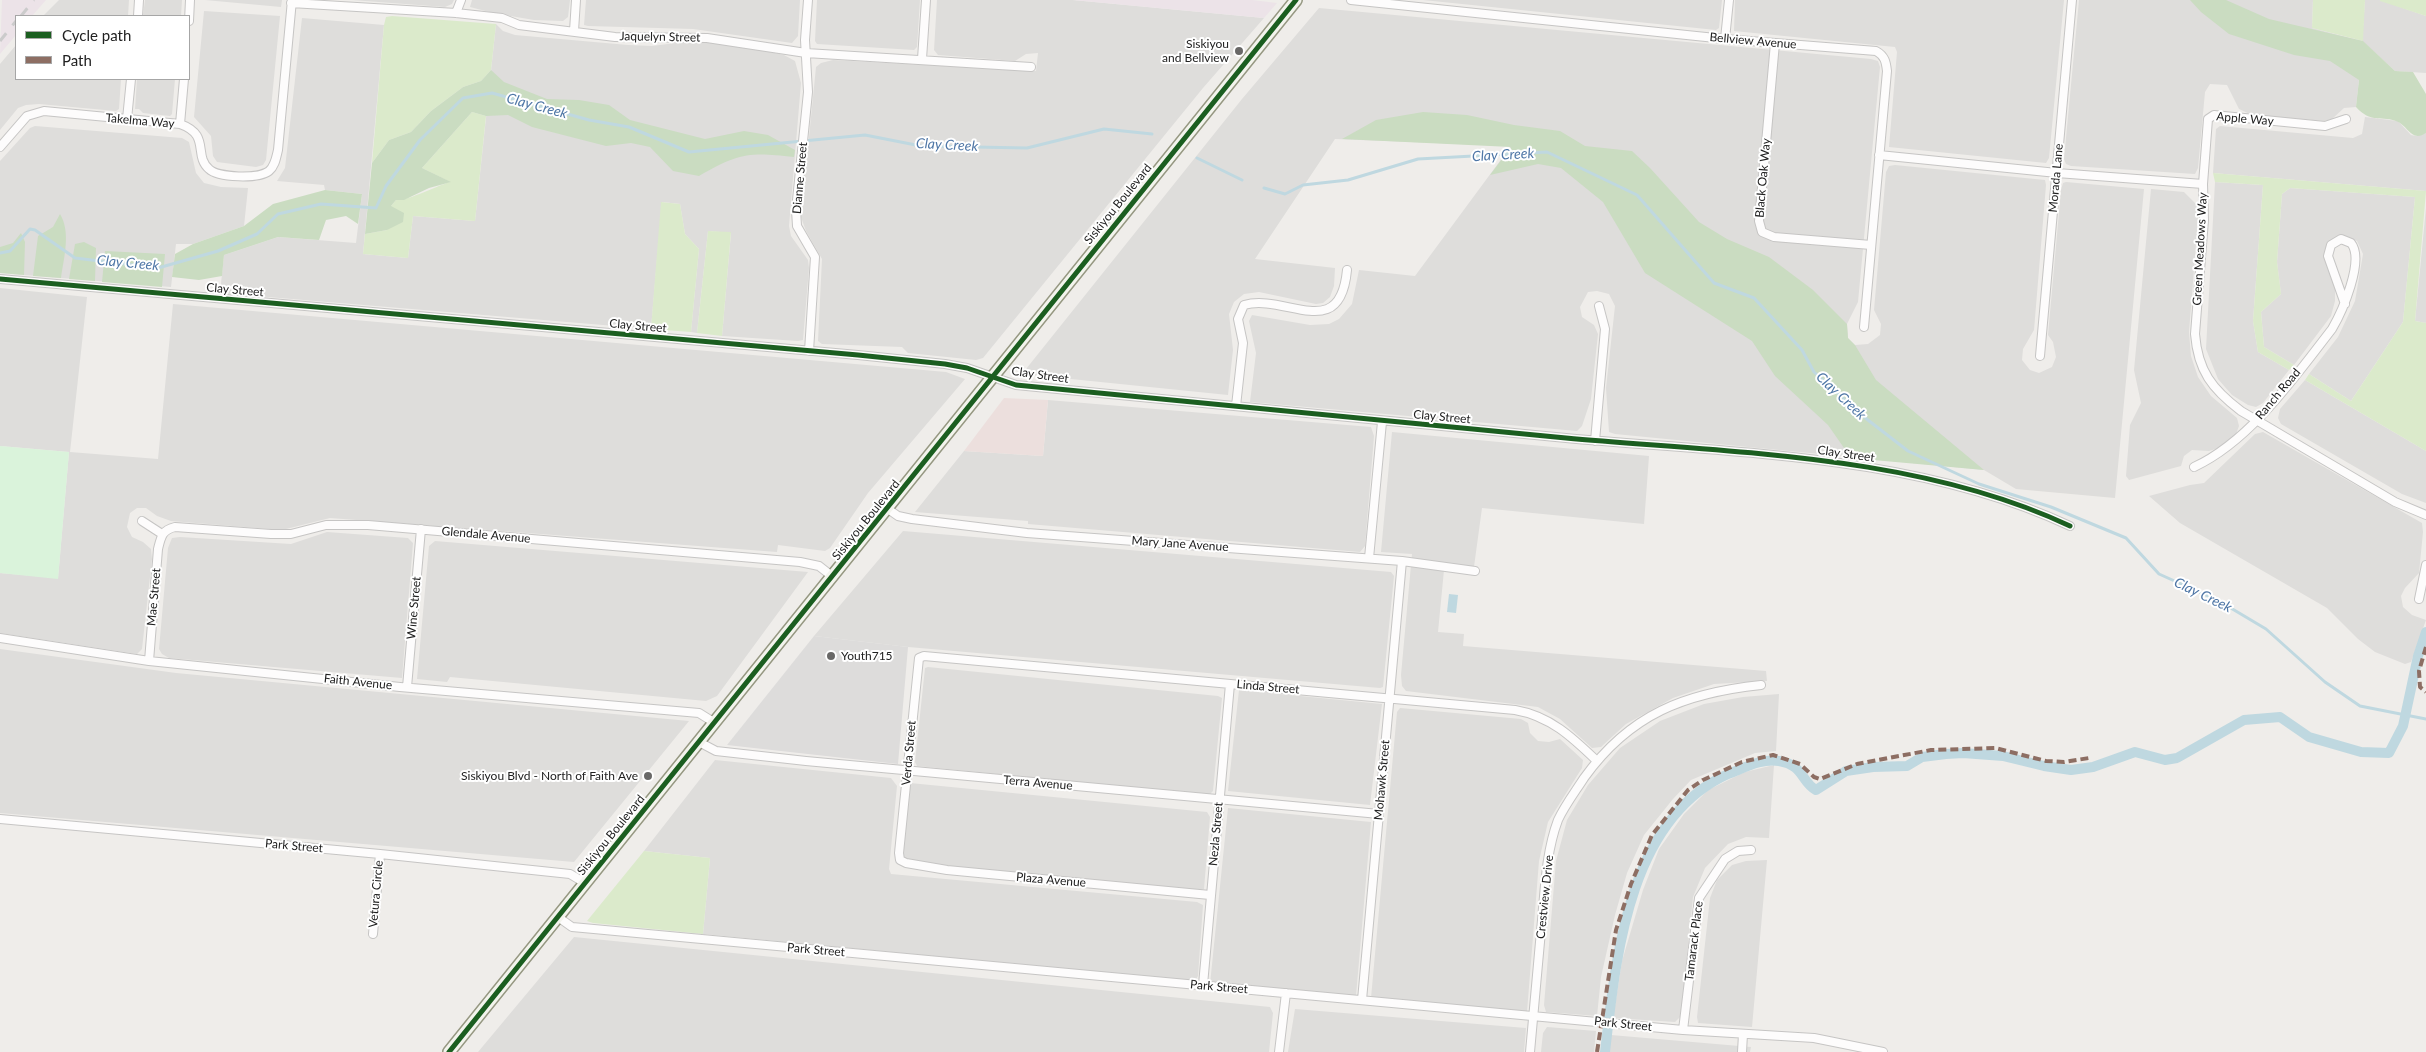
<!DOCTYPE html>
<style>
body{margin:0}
#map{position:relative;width:2426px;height:1052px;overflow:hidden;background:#efedea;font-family:Lato,sans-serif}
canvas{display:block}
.legend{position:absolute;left:15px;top:15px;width:175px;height:65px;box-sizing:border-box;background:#fff;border:1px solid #a6a6a6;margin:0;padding:6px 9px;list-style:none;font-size:15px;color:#212121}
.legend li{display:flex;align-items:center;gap:10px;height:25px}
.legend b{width:25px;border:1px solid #a6a6a6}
</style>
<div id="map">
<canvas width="2426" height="1052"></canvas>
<ul class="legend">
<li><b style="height:6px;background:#1b5e20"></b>Cycle path</li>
<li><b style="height:6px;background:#8d6e63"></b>Path</li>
</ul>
</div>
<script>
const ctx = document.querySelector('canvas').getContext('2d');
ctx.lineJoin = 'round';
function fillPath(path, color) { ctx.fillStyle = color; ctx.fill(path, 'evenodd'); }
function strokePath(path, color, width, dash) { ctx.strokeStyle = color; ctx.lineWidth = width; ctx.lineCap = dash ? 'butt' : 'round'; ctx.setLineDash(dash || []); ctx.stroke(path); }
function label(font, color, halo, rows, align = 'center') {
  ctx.font = font + ' Lato,sans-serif'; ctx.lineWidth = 4; ctx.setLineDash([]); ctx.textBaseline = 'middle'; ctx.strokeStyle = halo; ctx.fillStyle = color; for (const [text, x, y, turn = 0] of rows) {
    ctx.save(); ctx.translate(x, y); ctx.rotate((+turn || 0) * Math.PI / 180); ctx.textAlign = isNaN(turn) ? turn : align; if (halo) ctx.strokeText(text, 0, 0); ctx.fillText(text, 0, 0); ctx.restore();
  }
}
fillPath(new Path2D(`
 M59 0H129L128 16H43Z
 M145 0H182L181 16H143Z
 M205 0H282L281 7Z
 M352 0H454L452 4 445 7Z
 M472 0H570L568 17 563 21 534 20 493 13 470 7Z
 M586 0H800L798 36 792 43 693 29 588 26 584 25Z
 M817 0H920L917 47 914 50 817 44 815 41Z
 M937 0H1073L1264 18 1203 88 983 358 976 360 908 353 902 347 822 344 818 341 822 259 806 231 801 217 816 67 821 63 833 60 1036 71 1038 53 1026 54 1015 61 938 55 934 50Z
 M1423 0H1722L1719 28 1716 30Z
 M1735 0H2064L2049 158 2046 163 1889 147 1897 52 1895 47 1734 31Z
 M2079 0H2313L2312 28 2362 41 2365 0H2380L2426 16V73L2395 71 2363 42 2356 107 2344 108 2332 119 2324 121 2252 115 2239 109 2227 85 2210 84 2205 92 2198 168 2195 174 2071 166 2066 164 2064 159Z
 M1319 8 1871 59 1878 61 1880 67 1858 302 1847 324 1848 338 1855 345 1868 344 1880 335 1881 324 1874 310 1886 172 1889 166 1895 165 2045 180 2046 185 2034 330 2023 349 2022 360 2030 370 2039 373 2052 367 2056 357 2053 342 2048 335 2061 190 2063 183 2066 182 2144 189 2115 498 2016 489 1984 470 1615 434 1609 432 1606 388 1615 306 1609 294 1597 291 1588 292 1580 307 1582 317 1594 325 1598 334 1591 399 1582 426 1577 431 1250 402 1256 353 1249 321 1252 315 1310 325 1329 324 1339 319 1352 304 1359 270 1415 276 1511 146 1335 139 1255 259 1335 268 1334 286 1330 297 1323 303 1316 304 1259 292 1244 294 1234 302 1229 314 1233 350 1228 395 1022 374 1242 99Z
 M204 11 280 16 266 160 263 165 256 167 217 162 213 156 211 136 194 117Z
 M302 18 384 25 363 254 408 258 413 216 475 221 496 24 503 31 515 35 628 45 652 46 692 41 737 45 784 55 795 61 801 83 789 226 791 236 808 260 809 268 803 340 798 341 722 336 731 233 708 231 697 333 691 332 699 249 685 234 680 204 662 202 651 329 220 293 224 255 278 237 356 243 362 194 325 190 324 185 277 181 285 168Z
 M16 45V79H121L119 109 116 111 39 104 26 105 18 108 0 130V64Z
 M137 79H175L172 114 170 116 143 113 139 109H135Z
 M2365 117 2398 121 2411 135 2416 136 2426 133V191L2213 173 2216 129 2220 126 2353 138 2362 134Z
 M35 126 182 138 189 142 196 173 204 183 221 187 248 188 244 226 193 244H176L171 287 0 273V161L30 128Z
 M2215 182 2263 185 2253 321 2258 352 2289 370 2263 403 2256 407 2248 405 2232 395 2218 379 2206 349Z
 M2290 188 2415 197 2403 322 2351 401 2309 374 2338 337 2355 301 2363 254 2357 241 2346 237 2334 239 2326 247V257L2335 288V301L2331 316 2294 365 2264 347 2261 312 2281 294 2277 262 2282 194Z
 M2151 189 2184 192 2197 205 2198 219 2189 332 2191 356 2198 377 2211 396 2237 418 2239 426 2236 434 2219 448 2209 451 2192 450 2184 456 2181 466 2129 480 2126 476 2130 425 2141 403 2134 370Z
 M2426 208V323L2415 321Z
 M0 288 87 297 70 452 158 459 173 304 946 372 965 379 868 493 830 548 825 551 778 545 777 552 330 518 282 530 171 521 157 516 146 508H137L130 513 127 527 132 537 143 542 151 549 152 559 142 649 137 654 0 633V573L58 578 69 452 0 446Z
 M2305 380 2426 451V503L2402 494 2281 424 2278 418 2280 409Z
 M1048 400 1371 427 1374 436 1365 546 1360 552 1028 524V521L915 512 964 451 1043 456Z
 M1392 432 1649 456 1644 524 1482 508 1473 574 1444 570 1438 632 1464 634 1463 646 1766 671 1767 681 1714 684 1673 698 1626 724 1601 747 1592 748 1560 719 1538 707 1406 691 1402 686 1401 675 1412 554 1381 552Z
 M2263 432 2422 523 2423 532 2419 573 2405 588 2401 596 2403 607 2412 615 2426 620 2411 662 2405 664 2375 652 2358 639 2327 608 2180 523 2149 496 2190 485 2204 483 2255 434Z
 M903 531 1391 572 1394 576 1383 687 1380 688 908 647 814 636Z
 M327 532 408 538 413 543 402 678 169 658 162 654 159 649 168 548 172 538 180 537 291 544Z
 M435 541 808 572 717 696 706 701 450 677 447 682 417 679 429 546Z
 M0 649 176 673 689 721 574 862 0 813Z
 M928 667 1218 696 1222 698 1213 791 1209 795 917 766 915 762 925 668Z
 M1239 690 1382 704 1370 805 1228 791Z
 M1779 694 1776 751 1755 753 1691 780 1673 799 1644 835 1627 873 1615 915 1601 977 1597 1016 1546 1012 1544 1005 1556 861 1567 820 1588 785 1620 748 1660 721 1704 704 1743 697Z
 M1400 708 1521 719 1528 723 1530 733 1538 741 1549 742 1560 739 1583 760 1582 768 1548 822 1539 861 1527 1012 1371 998 1397 712Z
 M715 760 891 778 897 786 889 869 891 874 1197 902 1203 905 1198 976 1195 981 703 934 710 858 644 851Z
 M1774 765 1769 838 1746 837 1728 844 1705 868 1693 897 1681 1016 1675 1022 1613 1018 1622 961 1643 890 1659 849 1684 814 1708 790 1745 772Z
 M910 783 1207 812 1210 817 1204 889 1198 891 901 862Z
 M1228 808 1371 822 1356 996 1210 984Z
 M1767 860 1752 1027 1698 1023 1697 1017 1710 898 1717 880 1732 865 1746 861Z
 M574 937 1270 1007 1273 1013 1269 1052H478Z
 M1295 1009 1526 1028 1524 1052H1288Z
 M1547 1027 1596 1031 1594 1052H1541L1543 1033Z
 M1611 1035 1751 1047 1750 1052H1609Z`), '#dedddb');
fillPath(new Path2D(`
 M1004 398 1048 400 1043 456 964 451Z`), '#ecdfdd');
fillPath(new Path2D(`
 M2 0H46L32 16H16V35L0 54Z
 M1073 0H1252L1277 3 1264 18Z`), '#ece3e8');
fillPath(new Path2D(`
 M814 636 908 647 898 764 727 745Z`), '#dddcdb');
fillPath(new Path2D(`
 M2313 0H2365L2363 41 2312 28Z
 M2380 0H2426V16L2380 1Z
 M392 16 496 24 491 70 481 81 463 87 431 111 411 132 389 140 372 163 384 25 386 17Z
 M472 112 486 116 475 221 413 216 408 258 363 254 365 234 387 230 391 206 396 200C408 201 436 186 450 182L422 168Z
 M2213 173 2426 191 2415 321 2426 323V451L2305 380 2309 374 2351 401 2403 322 2415 197 2290 188 2282 194 2277 262 2281 294 2261 312 2264 347 2294 365 2289 370 2258 352 2253 321 2263 185 2215 182Z
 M661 202 680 204 685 234 699 249 691 332 651 329Z
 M708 231 731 232 722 336 697 333Z
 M644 851 710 858 703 934 593 923 587 921Z`), '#dbeacb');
fillPath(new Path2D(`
 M2190 0H2226L2269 19 2363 41 2395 71 2413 72 2426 94V133C2411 143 2408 125 2396 121 2378 115 2372 124 2356 107L2359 80 2330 61 2294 55 2229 34 2201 12Z
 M491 70 504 82 547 99 579 100 609 105 630 120 705 139 744 131 768 135 795 150 794 157C749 152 739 153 699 176L673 171 650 147 631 143 606 146 532 127 508 115 486 116 472 112 422 168 451 182 429 188 404 200H396L391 206 404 213 403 222 387 230 365 234 372 163 389 140 411 132 431 111 463 87 481 81Z
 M1423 112 1467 115 1514 125 1560 131 1585 146 1632 151 1650 168 1699 222 1727 239 1769 257 1813 290 1847 324 1848 338 1855 345 1876 380 1984 470 1851 458 1828 425 1775 376 1752 341 1645 273 1603 202 1561 168 1538 164 1490 175 1511 147 1342 139 1376 120Z
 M325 190 362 194 358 224 346 216 326 220 319 240 278 237 224 255 222 276 199 280 172 277 175 254 193 244 244 226 273 204Z
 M60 214C71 232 64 257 61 278L33 276 38 236 53 227Z
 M21 233 25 242 24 275 0 273V247L13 243Z
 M84 242 96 248 95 281 69 279 75 244Z
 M105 251 165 254 162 287 102 282Z`), '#cadcc1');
fillPath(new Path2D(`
 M0 446 69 452 58 579 0 573Z`), '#daf3db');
fillPath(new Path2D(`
 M1449 594 1458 595 1456 613 1447 612Z`), '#bfd8e0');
strokePath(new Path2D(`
 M1197 158 1242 180
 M1264 188 1285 194 1303 185 1348 180 1418 159 1547 152 1637 195 1714 283 1754 298 1802 350 1814 372 1864 417 1908 451 1979 484 2051 507 2126 538 2159 574 2219 601 2266 629 2325 682 2360 706 2426 719
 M0 253 10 251 30 229 35 230 75 258 158 268 218 251 257 234 278 214 321 204 376 208 386 186 420 140 463 98 492 93 589 120 629 127 689 152 865 135 921 146 1027 148 1104 129 1152 134`), '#bfd8e0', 3);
strokePath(new Path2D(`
 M1605 1052C1616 957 1628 819 1728 774 1744 768 1762 758 1779 761 1804 765 1801 782 1816 790L1846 771 1873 767 1907 766 1922 757 1946 754 1963 753 2003 756 2044 766 2071 770 2093 767 2135 752 2165 760 2177 758 2244 720 2280 717 2309 737 2361 752 2389 753 2403 726 2418 656 2426 632`), '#bfd8e0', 10);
const minor = new Path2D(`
 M808 0 805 40 808 92 796 210 797 226 815 257 809 351
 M1351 0 1725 39 1876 51C1885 56 1886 62 1887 71L1864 327
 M291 3 456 13 502 18 519 25 615 37 707 38 806 53 1031 67
 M456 13 461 0
 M138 16 139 0
 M189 21 190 0
 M574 31 576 0
 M1725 39 1729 0
 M1775 43 1759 221 1762 232 1774 237 1871 245
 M922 59 926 0
 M127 119 131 79
 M2346 119 2325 126 2214 115 2208 119 2203 184 2204 220 2195 334C2198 371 2212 389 2241 411L2395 502 2426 515
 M180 124 184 79
 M0 147 27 116 44 111 180 124C211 135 193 155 209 169 218 178 259 179 269 171 275 166 276 158 278 150L292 0
 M1879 155 2057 173 2203 184
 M0 279 858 355 945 364 967 368 1016 385C1199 403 1382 422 1566 438 1732 453 1917 454 2070 526
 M2040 356 2072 0
 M1236 406 1243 343 1238 319 1244 305C1286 293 1340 344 1347 270
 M1595 441 1605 329 1599 306
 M2194 467C2250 441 2294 378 2332 329 2342 312 2365 260 2351 243L2341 239 2331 245 2328 256 2345 304
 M888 509 898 516 912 519 1027 533 1402 561 1475 571
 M142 521 162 534
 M1369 558 1382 422
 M2419 599 2426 565
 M0 638 149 661 400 687 699 713 715 723
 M149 661 158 549C161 537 162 530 175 527L271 534H291L326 525H368L800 562 819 566 833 577
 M407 687 421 529
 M699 742 716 751 806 761 1379 814
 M0 819 380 854 570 874 585 883
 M1210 895 947 870 906 863 900 860 899 853 919 658 924 656 1515 710C1550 716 1572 737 1597 761
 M558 917 572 927 583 928 1683 1030 1814 1038 1883 1052
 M373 934 380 854
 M1203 985 1230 684
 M1362 1000 1402 561
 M1683 1030 1699 898 1725 859 1738 851 1751 850
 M1279 1052 1286 993
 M1530 1052C1534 1008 1538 964 1542 920 1545 887 1546 852 1558 820 1565 805 1575 792 1584 778 1630 714 1685 693 1761 685
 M1742 1052 1743 1034`);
const secondary = new Path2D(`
 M449 1052 1296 0`);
strokePath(minor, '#c6c5c4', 10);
strokePath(secondary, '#969882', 14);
strokePath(minor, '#fdfcfc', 8);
strokePath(secondary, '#f3f4ed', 11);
strokePath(new Path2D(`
 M21 16 34 0
 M0 41 16 21`), '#cbcbcb', 3, [10, 10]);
strokePath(new Path2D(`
 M2426 647 2419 671 2420 687 2426 692
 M1597 1052 1616 930 1631 884 1652 835 1688 790 1703 780 1742 762 1773 755 1800 764 1814 777 1820 779 1857 764 1931 750 1995 748 2046 761 2064 762 2089 758`), '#8d6e63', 4, [8, 4]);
strokePath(new Path2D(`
 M0 279 858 355 945 364 967 368 1016 385C1199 403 1382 422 1566 438 1732 453 1917 454 2070 526
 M449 1052 1296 0`), '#1b5e20', 5);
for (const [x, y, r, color] of [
 [1239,51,5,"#696867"],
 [831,656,5,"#696867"],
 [648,776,5,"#696867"]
]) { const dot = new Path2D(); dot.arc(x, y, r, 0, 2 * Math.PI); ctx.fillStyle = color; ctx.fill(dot); strokePath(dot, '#fff', 2); }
label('12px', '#212121', '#fff', [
 ["Jaquelyn Street",660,37,1],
 ["Bellview Avenue",1753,41,5],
 ["Apple Way",2245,119,5],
 ["Takelma Way",140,121,5],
 ["Dianne Street",800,178,-85],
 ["Black Oak Way",1763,178,-85],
 ["Morada Lane",2056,178,-85],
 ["Siskiyou Boulevard",1118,204,-51],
 ["Green Meadows Way",2200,249,-87],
 ["Clay Street",235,290,5],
 ["Clay Street",638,326,5],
 ["Clay Street",1040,375,8],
 ["Ranch Road",2278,394,-50],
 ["Clay Street",1442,417,5],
 ["Clay Street",1846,454,8],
 ["Siskiyou Boulevard",866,520,-51],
 ["Glendale Avenue",486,535,5],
 ["Mary Jane Avenue",1180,544,4],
 ["Mae Street",154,597,-85],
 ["Wine Street",414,608,-85],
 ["Faith Avenue",358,682,6],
 ["Linda Street",1268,687,5],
 ["Verda Street",909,753,-85],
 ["Mohawk Street",1382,780,-85],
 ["Terra Avenue",1038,783,5],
 ["Nezla Street",1216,834,-85],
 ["Siskiyou Boulevard",611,835,-51],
 ["Park Street",294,846,5],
 ["Plaza Avenue",1051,880,5],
 ["Vetura Circle",376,894,-85],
 ["Crestview Drive",1545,897,-84],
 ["Tamarack Place",1694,941,-83],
 ["Park Street",816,950,5],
 ["Park Street",1219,987,5],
 ["Park Street",1623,1024,6]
]);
label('12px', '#212121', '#fff', [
 ["Siskiyou",1229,44],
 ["and Bellview",1229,58],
 ["Youth715",841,656,"left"],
 ["Siskiyou Blvd - North of Faith Ave",638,776]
], 'right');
label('italic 14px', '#4e76a6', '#fff', [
 ["Clay Creek",537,106,15],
 ["Clay Creek",947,145,3],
 ["Clay Creek",1503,155,-3],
 ["Clay Creek",128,263,5],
 ["Clay Creek",1841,396,43],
 ["Clay Creek",2203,595,26]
]);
</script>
